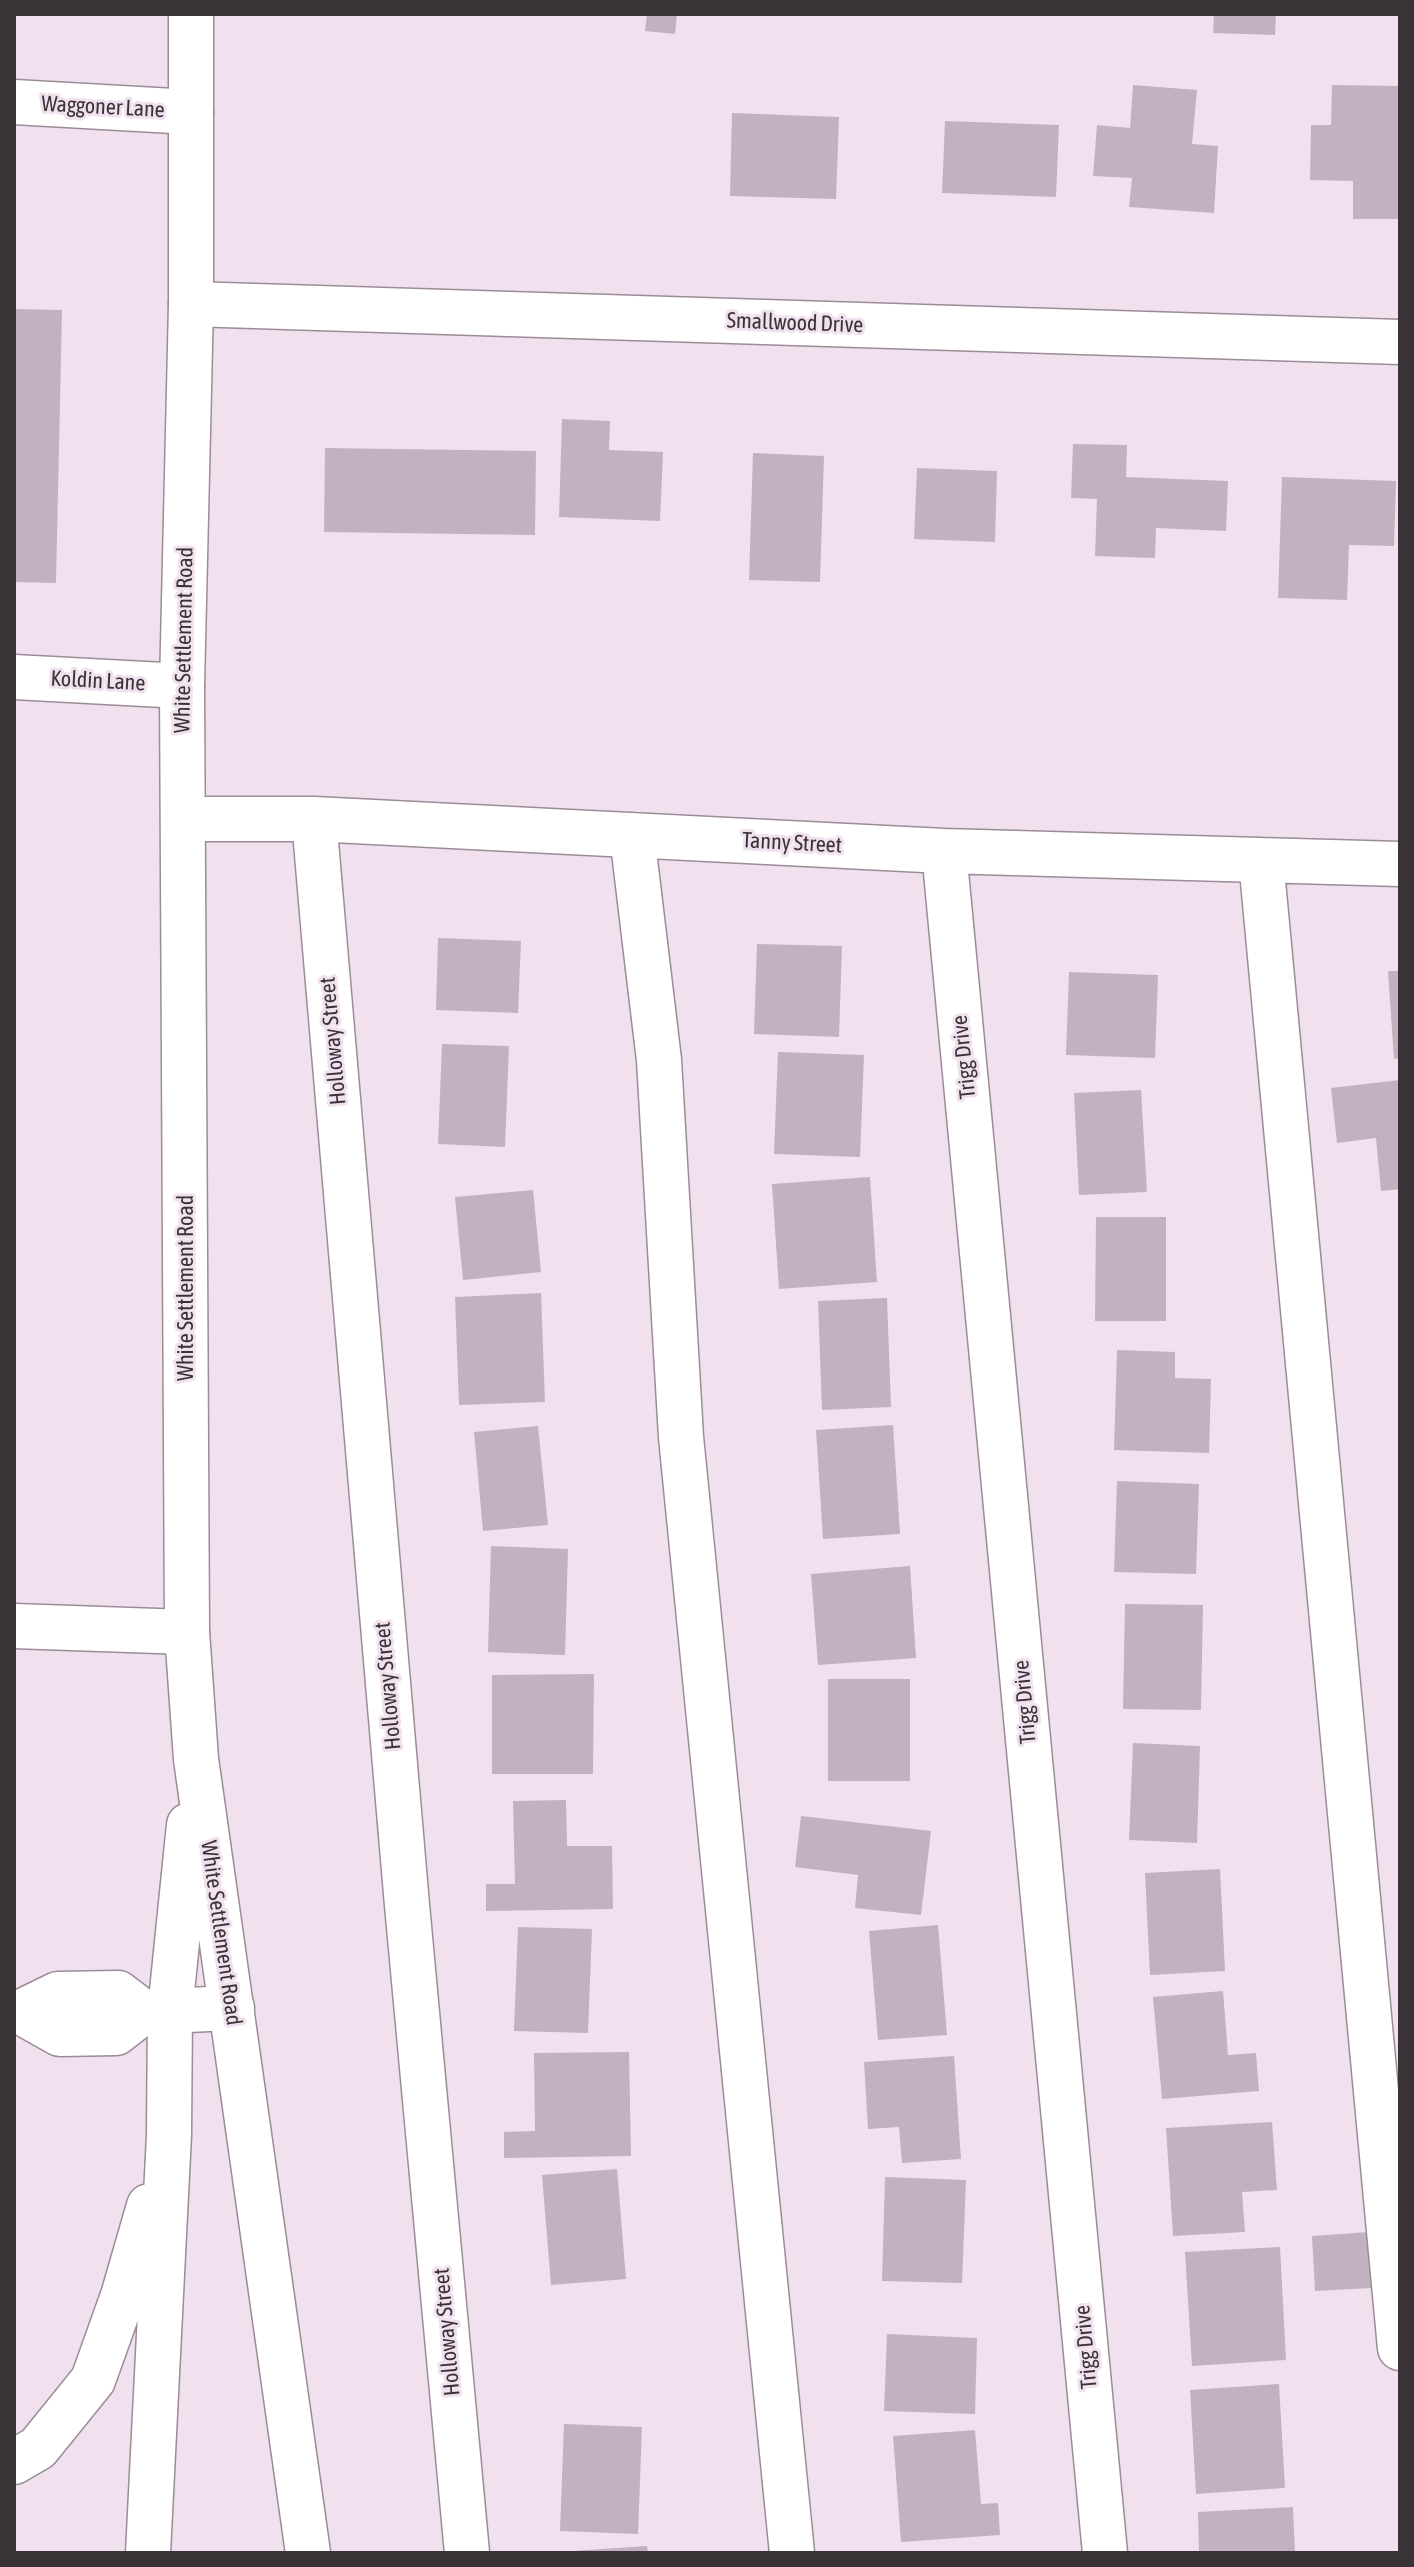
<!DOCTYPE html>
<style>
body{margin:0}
#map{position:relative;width:1414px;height:2567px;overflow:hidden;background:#f1e1ee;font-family:"Asap Condensed",sans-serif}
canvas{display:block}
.frame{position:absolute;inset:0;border:16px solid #393338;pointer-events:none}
</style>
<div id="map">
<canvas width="1414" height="2567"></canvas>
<div class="frame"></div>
</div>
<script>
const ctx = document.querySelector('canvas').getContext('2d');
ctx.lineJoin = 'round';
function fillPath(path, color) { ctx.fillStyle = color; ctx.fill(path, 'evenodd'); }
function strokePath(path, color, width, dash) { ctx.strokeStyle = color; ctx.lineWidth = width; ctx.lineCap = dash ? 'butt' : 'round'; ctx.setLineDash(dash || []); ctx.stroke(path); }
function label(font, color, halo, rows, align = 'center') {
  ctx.font = font + ' "Asap Condensed",sans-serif'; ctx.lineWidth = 6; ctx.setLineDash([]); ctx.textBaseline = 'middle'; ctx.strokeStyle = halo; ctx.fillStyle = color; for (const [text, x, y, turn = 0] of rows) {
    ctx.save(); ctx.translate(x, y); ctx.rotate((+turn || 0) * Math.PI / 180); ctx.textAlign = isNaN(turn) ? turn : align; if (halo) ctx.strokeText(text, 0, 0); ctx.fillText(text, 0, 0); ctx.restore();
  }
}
fillPath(new Path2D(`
 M647 14H677L675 34 645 31Z
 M1214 14H1276L1275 35 1213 33Z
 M1133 85 1197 90 1192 144 1218 146 1214 213 1129 207 1132 178 1093 176 1097 125 1130 128Z
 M1332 85 1400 86V219H1353V181L1310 180 1311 125H1331Z
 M732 113 839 117 836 199 730 196Z
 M945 121 1059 125 1056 197 942 193Z
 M14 309 62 310 56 583 14 582Z
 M562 419 610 421 609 450 663 452 660 521 559 517Z
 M1073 444 1127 445 1126 477 1228 481 1226 531 1156 528 1155 558 1095 556 1097 499 1071 498Z
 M325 448 536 451 535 535 324 532Z
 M753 453 824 456 820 582 749 580Z
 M917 468 997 471 995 542 914 539Z
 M1282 477 1396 481 1394 546 1349 545 1347 600 1278 598Z
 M438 938 521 941 518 1013 436 1010Z
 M757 944 842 946 839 1037 754 1034Z
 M1388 971H1400V1058L1394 1059Z
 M1069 972 1158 975 1155 1058 1066 1055Z
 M442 1044 509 1046 505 1147 438 1144Z
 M778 1052 864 1055 860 1157 774 1154Z
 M1400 1080V1189L1381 1191 1376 1138 1337 1143 1331 1088Z
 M1141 1090 1147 1192 1079 1195 1074 1093Z
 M870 1177 877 1282 779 1289 772 1184Z
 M533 1190 541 1272 463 1280 455 1197Z
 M1096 1217H1166V1321H1095Z
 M541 1293 545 1402 459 1405 455 1297Z
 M887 1298 891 1407 822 1410 818 1301Z
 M1117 1350 1175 1352V1378L1211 1379 1209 1453 1114 1450Z
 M893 1425 900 1534 823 1539 816 1430Z
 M538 1426 548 1525 483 1531 474 1432Z
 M1117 1481 1199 1484 1196 1574 1114 1572Z
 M491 1546 568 1549 565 1655 488 1652Z
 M910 1566 916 1658 818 1665 811 1574Z
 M1125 1604 1203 1605 1201 1710 1123 1709Z
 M594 1674 593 1774H492V1675Z
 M828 1679H910V1781H828Z
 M1133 1743 1200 1746 1197 1843 1129 1840Z
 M566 1800 567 1846H612L613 1909 486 1911V1884H515L513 1801Z
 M801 1816 931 1831 921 1915 855 1908 858 1875 795 1867Z
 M1220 1869 1225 1971 1150 1975 1145 1873Z
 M938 1925 947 2035 878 2040 869 1931Z
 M518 1927 592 1929 588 2033 514 2031Z
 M1223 1991 1228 2055 1256 2053 1259 2091 1162 2099 1153 1997Z
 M629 2052 631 2156 504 2158V2132L535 2131 534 2053Z
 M954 2056 961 2159 902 2163 899 2127 868 2129 864 2062Z
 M1272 2122 1277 2190 1242 2192 1245 2232 1173 2236 1166 2128Z
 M617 2169 626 2279 551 2285 542 2175Z
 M885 2177 966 2180 962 2283 882 2281Z
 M1369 2232 1372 2288 1315 2291 1312 2236Z
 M1280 2247 1286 2360 1192 2366 1185 2252Z
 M887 2334 977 2338 975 2414 884 2411Z
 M1279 2384 1285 2488 1196 2494 1190 2390Z
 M564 2424 642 2427 638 2534 560 2531Z
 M975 2430 981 2504 998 2503 1000 2535 901 2542 893 2436Z
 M1293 2507 1295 2553H1199L1198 2512Z
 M647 2546 648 2553H571V2551Z`), '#c2b2bf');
const minor = new Path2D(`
 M14 102 191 112
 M191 304 1400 342
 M14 677 182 686
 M184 819H314L944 851 1400 864
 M314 819 407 1905 467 2553
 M632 835 659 1060 681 1437 792 2553
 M944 851 1105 2553
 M1261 860 1400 2348
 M14 1626 187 1632
 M143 2012 118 1993 58 1994 21 2012 60 2034 116 2033 143 2012 232 2008`);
const major = new Path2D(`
 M191 14V304L182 686 187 1632 196 1759 308 2553
 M14 2462 38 2448 93 2380 123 2296 149 2206
 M148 2553 169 2135 170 2011 189 1825`);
strokePath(minor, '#9b8c98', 47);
strokePath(major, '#9b8c98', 47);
strokePath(minor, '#fff', 44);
strokePath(major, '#fff', 44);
label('22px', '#393338', '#f1e1ee', [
 ["Waggoner Lane",103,107,3],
 ["Smallwood Drive",795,323,2],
 ["White Settlement Road",184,640,-89],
 ["Koldin Lane",98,681,3],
 ["Tanny Street",792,843,3],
 ["Holloway Street",333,1041,-95],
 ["Trigg Drive",964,1057,-96],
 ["White Settlement Road",186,1288,-90],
 ["Holloway Street",388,1686,-95],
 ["Trigg Drive",1025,1702,-95],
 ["White Settlement Road",221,1933,82],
 ["Holloway Street",447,2332,-95],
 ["Trigg Drive",1086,2347,-95]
]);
</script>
